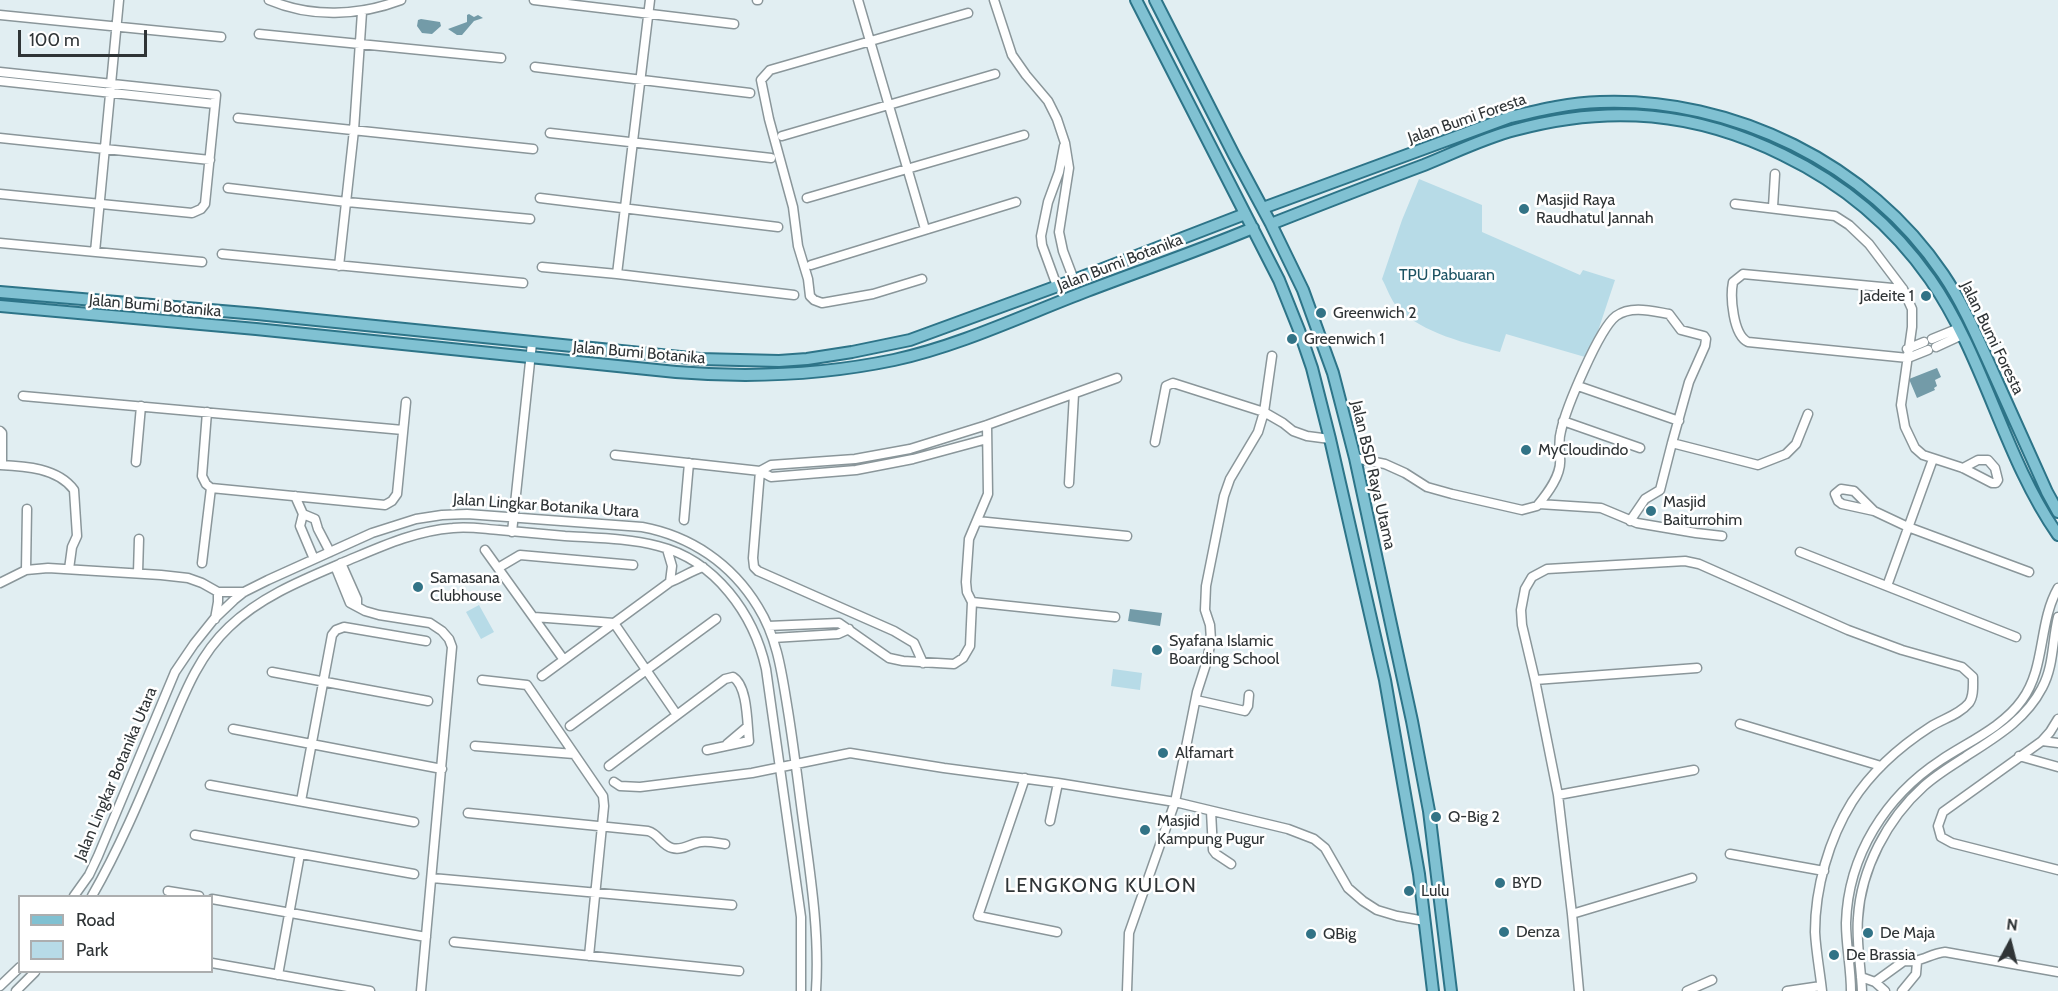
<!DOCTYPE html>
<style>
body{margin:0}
#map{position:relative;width:2058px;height:991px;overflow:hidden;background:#e1eef2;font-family:Cabin,sans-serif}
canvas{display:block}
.legend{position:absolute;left:18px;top:895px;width:195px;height:78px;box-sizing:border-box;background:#fff;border:2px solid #acaeaf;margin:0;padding:8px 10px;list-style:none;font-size:18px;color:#2f3436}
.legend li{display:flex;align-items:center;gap:12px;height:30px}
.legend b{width:30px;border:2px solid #acaeaf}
.north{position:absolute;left:1980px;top:913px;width:60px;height:60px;-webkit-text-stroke:4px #fff;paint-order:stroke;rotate:7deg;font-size:16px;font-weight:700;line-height:24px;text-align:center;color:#2f3436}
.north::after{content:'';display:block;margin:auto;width:21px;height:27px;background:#2f3436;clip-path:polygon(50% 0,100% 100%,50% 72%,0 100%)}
.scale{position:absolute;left:18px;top:30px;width:129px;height:27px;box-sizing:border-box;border:3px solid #2f3436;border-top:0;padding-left:8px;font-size:18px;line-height:21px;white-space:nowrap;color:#2f3436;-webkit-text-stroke:4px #fff;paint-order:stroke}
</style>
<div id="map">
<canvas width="2058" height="991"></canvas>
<ul class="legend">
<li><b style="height:8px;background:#80c1d2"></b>Road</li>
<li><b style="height:16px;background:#b7dbe7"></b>Park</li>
</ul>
<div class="north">N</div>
<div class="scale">100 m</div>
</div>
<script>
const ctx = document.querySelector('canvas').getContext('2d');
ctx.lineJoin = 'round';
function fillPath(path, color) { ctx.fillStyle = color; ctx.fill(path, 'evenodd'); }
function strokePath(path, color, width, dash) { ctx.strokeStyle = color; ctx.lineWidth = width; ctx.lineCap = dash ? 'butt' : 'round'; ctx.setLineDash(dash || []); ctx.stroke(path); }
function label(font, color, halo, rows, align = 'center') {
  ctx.font = font + ' Cabin,sans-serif'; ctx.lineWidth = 5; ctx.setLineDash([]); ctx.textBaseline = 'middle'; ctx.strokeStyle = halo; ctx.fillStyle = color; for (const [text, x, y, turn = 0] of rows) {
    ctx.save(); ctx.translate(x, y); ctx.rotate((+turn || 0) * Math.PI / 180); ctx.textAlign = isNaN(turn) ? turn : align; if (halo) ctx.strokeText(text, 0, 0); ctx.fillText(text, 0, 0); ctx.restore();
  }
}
fillPath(new Path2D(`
 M1419 179 1482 205V232L1580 275 1583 270 1615 280 1597 334 1585 357 1506 334 1500 352C1468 344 1422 333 1398 308 1391 301 1387 288 1382 279L1402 220Z
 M479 605 494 632 481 639 466 612Z
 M1113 669 1142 673 1140 690 1111 686Z`), '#b7dbe7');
fillPath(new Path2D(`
 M469 14 474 17 478 15 483 18 474 21 462 35H457L448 29 467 22V15Z
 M421 19 440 22 441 26 432 34 422 33 417 26 418 20Z
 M1937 368 1941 377 1935 380 1937 386 1934 388 1935 390 1917 398 1909 379Z
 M1130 609 1162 613 1160 626 1128 621Z`), '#739ba8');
const minor = new Path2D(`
 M269 0C311 18 359 16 401 0
 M534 0 734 24
 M757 0H758
 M858 0 925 229
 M994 0 1012 55 1026 75 1048 101 1057 119 1065 143 1069 168 1059 232 1063 251 1074 280
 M0 15 221 37
 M259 34 501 58
 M535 67 750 93
 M0 72 216 95 205 204 201 209 192 213 0 194
 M0 81 215 104
 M238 118 533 149
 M550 133 771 158
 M782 136 995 74
 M0 138 210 160
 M228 188 347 202 530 219
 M540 198 778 227
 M807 198 1024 135
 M1735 204 1835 216 1849 225 1869 244 1903 289 1912 309V327L1901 405 1905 427 1915 448 1923 455 1963 468 1992 483H1996L1998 480 1995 468 1988 460H1978L1963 468
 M1773 207 1775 174
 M0 243 202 262
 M95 252 119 0
 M222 254 523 283
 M811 265 1016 202
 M339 266 354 130 362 12
 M542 267 617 274 794 295
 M617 274 650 0
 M922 279 873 294 822 303 814 300 810 296 808 279 798 246 793 207 769 119 761 80 770 70 968 13
 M1057 286 1042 245 1041 236 1048 202 1059 172 1064 146
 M1903 289 1743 274 1733 282C1730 297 1733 335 1748 342L1908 358 1928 350
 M1932 339 1959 328
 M1936 347 1962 335
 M1907 349 1924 342
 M1578 386 1679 421
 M23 396 403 430
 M207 412 202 476 206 484 211 488 385 505 392 501 397 494 406 402
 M1563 421 1640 448
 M0 431 2 433V465
 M1155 442 1166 386 1173 383 1264 412 1283 423 1293 431 1307 436 1330 439
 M615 455 760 471 771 477 856 470 913 459 987 439
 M1355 458 1385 464 1405 473 1427 487 1452 494 1522 510 1537 506C1547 494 1562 475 1560 458 1560 448 1558 441 1561 431 1566 408 1599 329 1616 316 1631 305 1652 311 1669 314L1681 330 1704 336 1706 339 1705 346 1689 382 1672 443 1758 465 1786 454 1796 444 1808 414
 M136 462 141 406
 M0 465C25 466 58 468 74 490L77 536 72 547 69 569
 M760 471 771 465 855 459 910 449 987 425 1117 378
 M760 471 753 558 754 567 758 571 894 631 914 643 923 663
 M1069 483 1074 394
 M295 496 303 514 300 526 314 559
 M1539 504 1601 508 1637 523 1696 533 1722 536
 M1874 511 1854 491 1841 489 1835 494 1838 501 1842 504 1874 511 1908 527 2029 572
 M303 514 315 519 318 529 330 552
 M684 520 689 463
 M977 521 1127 536
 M1630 521 1645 499 1660 490 1672 443
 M512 532 532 343
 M667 549 672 566 670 582
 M485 550 564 660
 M1800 552 2016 637
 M202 563 211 488
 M341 563 357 599V606
 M335 566 350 603 365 611 379 615 430 623 442 631 449 639 452 647 421 991
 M498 568 520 555 633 565
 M26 570 27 509
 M138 573 139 539
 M0 583 26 570 48 568 161 575 188 578 202 583 218 592H244
 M1887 586 1933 459
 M972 602 1115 617
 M534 617 614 623 677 715
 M215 619 218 602V592
 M768 626 839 623 889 658 903 661 954 664 963 658 970 646 972 602 967 592 966 582 969 539 988 494 987 425
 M773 638 838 634 849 629
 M272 672 428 701
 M542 676 670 582C681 578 691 571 703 567
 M482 680 527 685 603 796 604 806 589 956
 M1535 680 1697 668
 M1196 700 1245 711 1248 706 1249 695
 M2058 719 2050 732 2042 741 1943 812 1938 826 1941 837 1952 843 2058 870
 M1740 724 1881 766
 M570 726 716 619
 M233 729 442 769
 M2042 741 2058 743
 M727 744 747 727
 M475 746 574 754
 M2019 756 2058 767
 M609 766 725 679 733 677C748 686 747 724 749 741L707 750
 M1025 778 978 916 1057 932
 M614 782 620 786 640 787 752 773 850 753 944 768 1058 783 1175 802 1288 829 1314 839 1325 848 1348 888 1363 901 1377 910 1397 916 1425 921
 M210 785 414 822
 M1558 795 1694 770
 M301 801 332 635 336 630 344 627 426 641
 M1211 811 1213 850 1216 854 1231 864
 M468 813 648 831C659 834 661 845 672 848 683 851 691 843 701 842 709 841 717 843 725 844
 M1050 821 1058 783
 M195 835 414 874
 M1730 854 1824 871
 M432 878 732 905
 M168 891 199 896
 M74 896 89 875 98 856 175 672 194 644 214 619 234 600 244 592 268 580 372 533 416 519 442 515 467 514 642 527C691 536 732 564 758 607 778 639 782 675 788 711 793 742 797 774 801 805 809 867 820 929 816 991
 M92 896C119 849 140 799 161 749 180 706 194 660 229 627 260 597 302 580 342 563 378 548 413 531 453 528 468 526 484 529 499 530 521 532 543 534 565 536 595 538 628 538 658 546 715 560 754 614 766 669L801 917V991
 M212 899 426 937
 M1572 914 1692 878
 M454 942 739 971
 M212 963 370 991
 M278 975 300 854
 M1861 977 1875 982 1885 991
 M1875 982 1904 961C1922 963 1928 954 1945 952L2058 972
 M0 986 20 967
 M16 991 35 972
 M1127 991 1129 933 1175 802 1197 692 1207 661 1211 640 1210 625 1205 610 1206 586 1224 496 1230 479 1258 432 1264 412 1272 356
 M1579 991 1572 914 1558 795 1535 680 1522 625 1521 610 1525 589 1532 577 1547 569 1685 561 1699 564 1848 630 1902 650 1962 667 1973 677C1973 686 1974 696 1969 703 1959 715 1942 719 1930 727 1899 747 1872 771 1852 802 1829 839 1815 888 1815 932 1816 952 1820 972 1822 991
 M1687 991 1712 980
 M1787 991 1821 986
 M1851 991C1851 968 1846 946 1846 923 1848 855 1886 796 1941 760 1968 742 2003 727 2022 700 2046 667 2038 623 2058 588
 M1862 991C1861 967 1856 942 1858 918 1861 869 1887 819 1924 786 1936 775 1951 766 1965 757 1994 738 2025 721 2042 688 2054 666 2052 641 2058 617
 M1902 991 1916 974 1917 962`);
const major = new Path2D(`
 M1136 0 1279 280 1299 330 1312 368 1330 439 1385 680 1419 874 1433 991
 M1155 0 1234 155 1271 224 1303 290 1333 373 1355 458 1412 721 1429 811 1451 991
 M1263 208 1510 117C1540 110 1569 103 1600 102 1733 97 1869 164 1943 274 1964 305 1978 339 1993 372 2011 412 2029 452 2047 492L2058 512
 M1271 224C1322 204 1373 184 1424 165 1454 153 1484 138 1515 130 1610 104 1696 112 1783 155 1843 184 1892 225 1930 279 1985 358 2003 456 2058 535
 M0 292 257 314 700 359 779 361 807 359 852 352 910 340 1074 280 1245 214
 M0 306 256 329 676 372C749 378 822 375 894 360 959 346 1024 315 1087 291 1142 270 1198 251 1253 228`);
strokePath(minor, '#8a969a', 11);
strokePath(major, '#2d7488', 14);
strokePath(minor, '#fff', 8);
strokePath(major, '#80c1d2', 10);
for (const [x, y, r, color] of [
 [1524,209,6,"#327386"],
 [1926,296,6,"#327386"],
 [1321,313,6,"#327386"],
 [1292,339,6,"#327386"],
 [1526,450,6,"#327386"],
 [1651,511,6,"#327386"],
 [418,587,6,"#327386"],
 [1157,650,6,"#327386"],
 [1163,753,6,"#327386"],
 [1436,817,6,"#327386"],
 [1145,830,6,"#327386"],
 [1500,883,6,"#327386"],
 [1409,891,6,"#327386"],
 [1504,932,6,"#327386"],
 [1868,933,6,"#327386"],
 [1311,934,6,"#327386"],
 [1834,955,6,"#327386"]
]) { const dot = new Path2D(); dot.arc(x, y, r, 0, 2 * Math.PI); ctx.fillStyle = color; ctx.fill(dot); strokePath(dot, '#fff', 2); }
label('16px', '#2f3436', '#fff', [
 ["Jalan Bumi Foresta",1467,119,-19],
 ["Jalan Bumi Botanika",1120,263,-21],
 ["Jalan Bumi Botanika",155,306,5],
 ["Jalan Bumi Foresta",1992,338,64],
 ["Jalan Bumi Botanika",639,353,5],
 ["Jalan BSD Raya Utama",1373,475,77],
 ["Jalan Lingkar Botanika Utara",546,506,4],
 ["Jalan Lingkar Botanika Utara",116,774,-67]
]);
label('16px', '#2f3436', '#fff', [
 ["Masjid Raya",1536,200],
 ["Raudhatul Jannah",1536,218],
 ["Jadeite 1",1914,296,"right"],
 ["Greenwich 2",1333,313],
 ["Greenwich 1",1304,339],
 ["MyCloudindo",1538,450],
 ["Masjid",1663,502],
 ["Baiturrohim",1663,520],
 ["Samasana",430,578],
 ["Clubhouse",430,596],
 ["Syafana Islamic",1169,641],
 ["Boarding School",1169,659],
 ["Alfamart",1175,753],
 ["Q-Big 2",1448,817],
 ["Masjid",1157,821],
 ["Kampung Pugur",1157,839],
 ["BYD",1512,883],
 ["Lulu",1421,891],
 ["Denza",1516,932],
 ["De Maja",1880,933],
 ["QBig",1323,934],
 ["De Brassia",1846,955]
], 'left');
label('16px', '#1c5363', '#fff', [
 ["TPU Pabuaran",1447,275]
]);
ctx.letterSpacing = '1.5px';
label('20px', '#2f3436', '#fff', [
 ["LENGKONG KULON",1101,886]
]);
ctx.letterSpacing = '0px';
</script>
